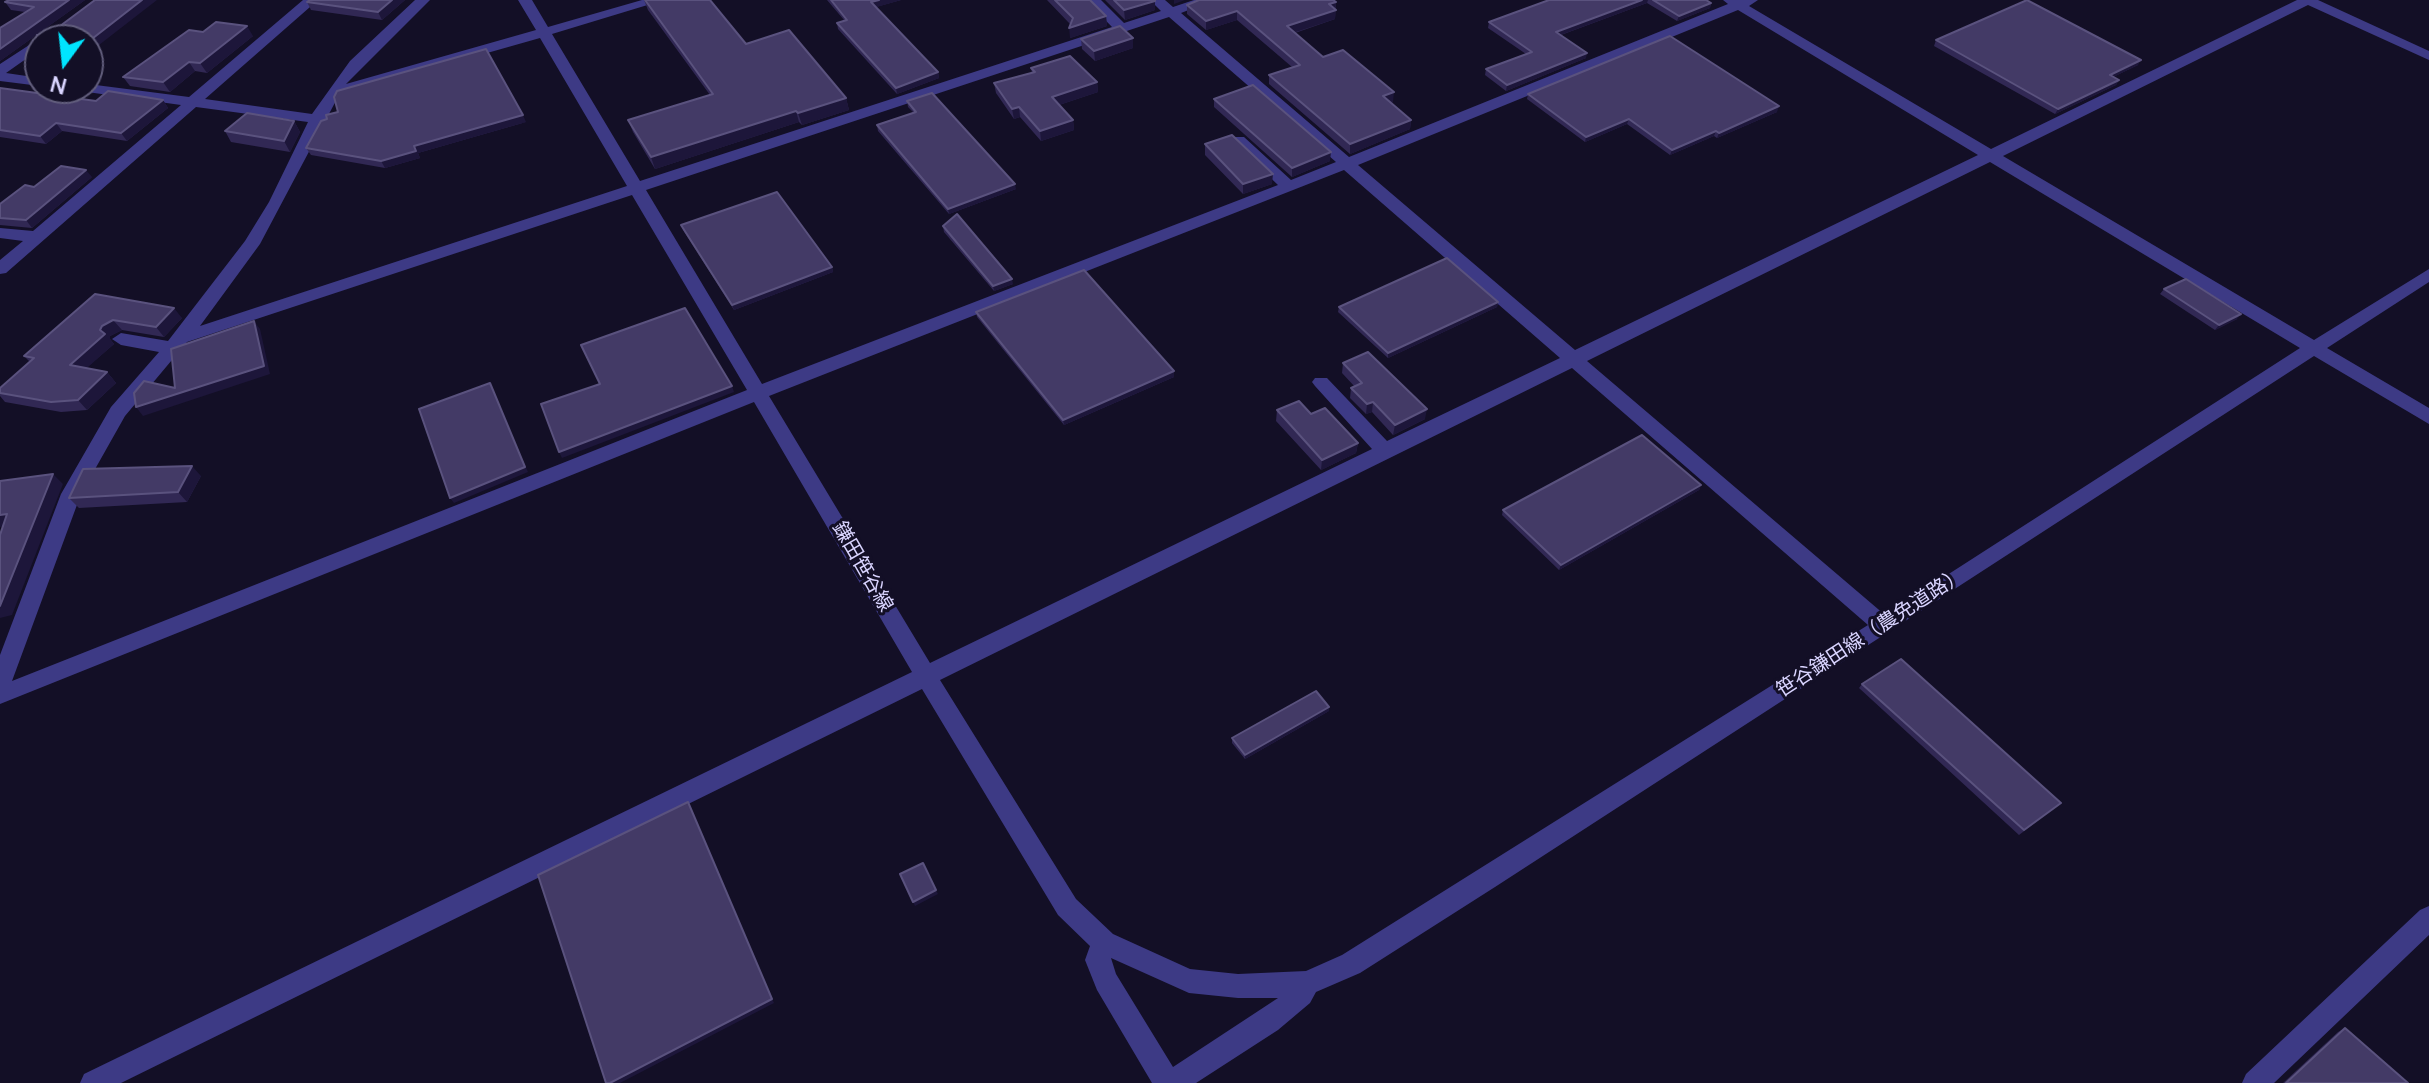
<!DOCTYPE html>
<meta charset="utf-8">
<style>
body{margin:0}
#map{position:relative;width:2429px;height:1083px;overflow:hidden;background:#130f26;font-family:Manrope,sans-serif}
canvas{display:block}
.north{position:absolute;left:24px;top:24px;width:80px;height:80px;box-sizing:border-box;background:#130f26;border:2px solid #625e7d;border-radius:50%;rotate:195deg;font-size:22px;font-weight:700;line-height:32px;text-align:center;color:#d9d4ff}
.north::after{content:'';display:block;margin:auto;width:28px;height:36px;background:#00e5ff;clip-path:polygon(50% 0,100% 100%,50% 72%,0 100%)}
</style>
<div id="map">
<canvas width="2429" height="1083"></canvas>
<div class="north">N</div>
</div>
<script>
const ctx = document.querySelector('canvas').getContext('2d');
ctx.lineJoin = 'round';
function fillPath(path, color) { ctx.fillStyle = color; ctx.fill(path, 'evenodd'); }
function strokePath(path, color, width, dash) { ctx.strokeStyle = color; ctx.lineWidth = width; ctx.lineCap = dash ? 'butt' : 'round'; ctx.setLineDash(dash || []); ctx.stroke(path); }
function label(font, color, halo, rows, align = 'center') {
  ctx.font = font + ' Manrope,"Noto Sans JP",sans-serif'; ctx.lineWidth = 6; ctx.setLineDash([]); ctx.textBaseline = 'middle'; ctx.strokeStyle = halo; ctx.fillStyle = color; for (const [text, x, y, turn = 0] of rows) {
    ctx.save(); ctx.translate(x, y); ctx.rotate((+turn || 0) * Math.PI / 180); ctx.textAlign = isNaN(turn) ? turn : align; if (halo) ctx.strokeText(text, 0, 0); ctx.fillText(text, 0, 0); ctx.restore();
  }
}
fillPath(new Path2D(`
 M303 0H318L205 99 312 114 350 61 415 0H430L346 84 536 30 518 0H532L548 27 642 0H664L552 34 640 181 1112 27 1086 0H1101L1124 23 1161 11 1150 0H1165L1173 7 1194 0H1214L1181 13 1349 157 1728 4 1723 0H1758L1749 6 1991 149 2297 0H2318L2429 51V60L2308 5 2003 156 2314 340 2429 269V282L2327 348 2429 408V424L2314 356 1495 887 1360 973 1316 992 1310 1003 1278 1030 1196 1083H1152L1097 990 1085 960 1090 946 1058 915 922 689 121 1083H80L84 1074 912 672 754 402 0 704V655L61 494 111 407 159 352 121 345 112 339 121 333 168 341 245 241 269 202 308 122 196 107 6 273 0 274V260L23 241 0 238V228L33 231 181 105 87 92 80 88H88V84L189 97ZM1738 10 1978 155 1575 350 1358 165ZM1169 17 1336 162 1291 180 1244 137H1234V143L1278 185 762 384 646 190ZM540 38 627 186 200 326 260 244 339 95ZM1990 162 2300 348 1885 615 1587 361ZM1344 170 1560 358 1387 441 1327 378H1315L1312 382 1315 386 1372 449 930 663 769 396ZM632 195 747 390 12 681 81 494 125 416 187 342ZM1572 368 1868 625 1342 955 1306 971 1238 974 1190 969 1113 934 1076 899 940 680ZM1111 958 1189 993 1238 998H1278L1173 1067 1116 974Z
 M40 38 46 40H40V49L6 73 40 78V86L0 81V64Z
 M2429 906V935L2274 1083H2242L2246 1074 2420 910Z`), '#3d3a85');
fillPath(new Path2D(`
 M9 0H85L0 61V28L25 12 11 10 5 2Z
 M95 0 90 52H88V40H41L37 35H48Z
 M310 0H405L382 20 311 10 307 2Z
 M644 0 746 44 846 98 849 110 802 125 799 122 655 169 633 132 628 120 710 95 648 10Z
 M827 0H901L876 7 938 72 939 78 897 94 838 29 837 23 844 20Z
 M1047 0H1090L1106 16 1107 26 1070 38V24Z
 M1105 0H1155V10L1125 20Z
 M1549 0H1706L1711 3 1710 8 1677 21 1647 3 1561 35 1586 58 1506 91 1485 75 1486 69 1526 54 1488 28 1489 22Z
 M1336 2 1335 19 1295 33 1323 57 1393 102 1390 103 1411 120 1410 129 1350 154 1269 84V75L1292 67 1237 20 1206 30 1187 14V5Z
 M203 32 253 36 207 73 195 71 170 92 130 86 123 77Z
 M1081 39 1133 48 1095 61 1082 49Z
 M1936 40 2138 65 2113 77 2119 80 2116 85 2055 114 1934 46Z
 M1031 68 1097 82 1098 92 1059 105 1073 120 1074 130 1041 141 1020 117 1014 119 996 93 994 83 1032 73Z
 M0 88 96 101 163 100 168 108 127 141 62 131 46 144 0 137Z
 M1528 94 1777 112 1717 138 1714 136 1670 155 1627 124 1585 142 1527 99Z
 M1214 99 1330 161 1292 177 1214 107Z
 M907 101 1016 189 949 214 878 131 877 125 914 113 908 107Z
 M294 121 300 132 290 152 231 142 225 131Z
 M526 122 418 153 420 158 385 168 311 155 306 148Z
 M1205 144 1272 184 1243 194 1205 155Z
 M92 177 32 228 0 225V204Z
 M681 225 832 267 833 272 734 310 683 230Z
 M943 226 1013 284 994 291 944 232Z
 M2164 289 2237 319 2215 330 2160 294Z
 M95 294 182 318 164 337 122 330 110 336V339L114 344 86 368 107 372 116 383 87 410 61 412 5 402 0 396V388L30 362 24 356Z
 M1498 302 1497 307 1388 358 1338 312 1339 307Z
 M976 312 1174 371V377L1064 425 977 317Z
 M1343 363 1425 419 1393 435 1372 412 1366 414 1350 398 1351 388 1355 387 1342 373Z
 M1277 410 1311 414 1358 443 1356 453 1321 470 1276 421Z
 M201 476 187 502 79 508 69 498Z
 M1701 485 1699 490 1559 570 1502 515 1503 510Z
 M1862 684 2061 803 2019 835 1859 688Z
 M1329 711 1245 759 1232 743V738Z
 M2345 1028 2408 1083H2283L2338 1032Z`), '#312854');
fillPath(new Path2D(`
 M69 0H85L0 61V49Z
 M142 0H157L90 52 88 49V42Z
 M392 0H405L382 20 378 12Z
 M879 0H901L873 8 871 2Z
 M1174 0H1185L1174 4Z
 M1642 0H1648L1647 3 1555 37 1556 32Z
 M1155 1V10L1125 20 1124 10Z
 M1336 2 1335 19 1287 35V26L1329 4Z
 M1711 3 1710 8 1677 21 1679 16Z
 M1237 11V20L1206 30V21Z
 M1106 16 1107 26 1070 38 1069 28Z
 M247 26 253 36 207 73 200 63Z
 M1133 38V48L1095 61 1094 51Z
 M1587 53 1586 58 1506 91 1507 85Z
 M2141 60 2138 65 2107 80 2110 75Z
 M189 62 195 71 170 92 163 82Z
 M938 72 939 78 897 94 896 88Z
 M2119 80 2116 85 2055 114 2058 109Z
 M1097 82 1098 92 1053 107 1052 97Z
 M1394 92 1393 102 1382 106 1383 96Z
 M846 98 849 110 802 125 798 113Z
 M163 100 168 108 127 141 121 133Z
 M1779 106 1777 112 1717 138 1719 133Z
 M1019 107 1020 117 1014 119 1012 109Z
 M796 111 799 122 655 169 651 157Z
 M523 115 526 122 418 153 420 158 385 168 381 161 414 146Z
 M1629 119 1627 124 1585 142 1586 137Z
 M1073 120 1074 130 1041 141 1040 131Z
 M1411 120 1410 129 1350 154V144Z
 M294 121 300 132 290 152 284 141Z
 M56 123 62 131 46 144 40 136Z
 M1716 131 1714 136 1670 155 1672 150Z
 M1331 152 1330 161 1292 177V168Z
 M86 170 92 177 32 228 26 220Z
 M1273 174 1272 184 1243 194V184Z
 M1015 184 1016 189 949 214 948 209Z
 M832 267 833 272 734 310 732 305Z
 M1012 279 1013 284 994 291 993 286Z
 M1498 302 1497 307 1388 358V353Z
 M174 308 182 318 164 337 156 327Z
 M2241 314 2237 319 2215 330 2219 325Z
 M113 320 122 330 110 336V339L114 344 79 375 70 365 100 330 102 326Z
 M254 321 260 329 270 374 143 416 136 407 264 366Z
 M1174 371V377L1064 425 1063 420Z
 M107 372 116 383 87 410 78 400Z
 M490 383 528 472 454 503 450 498Z
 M732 386 734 392 562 458 559 452Z
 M1373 402 1372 412 1366 414 1367 404Z
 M1427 409 1425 419 1393 435 1395 425Z
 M1358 443 1356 453 1321 470 1322 460Z
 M192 466 201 476 187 502 178 492Z
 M53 474 63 484 12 615 0 618V606Z
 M1701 485 1699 490 1559 570 1561 565Z
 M7 514 18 524 0 527V515Z
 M1329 707V711L1245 759V755Z
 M688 802 774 1003 620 1083H610Z
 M936 890 938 894 915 906 913 902Z`), '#1d163a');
const building = new Path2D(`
 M9 0H69L0 49V28L34 7 5 2Z
 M95 0H142L88 42V40H63L37 35H48Z
 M310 0H392L378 12 307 2Z
 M645 0H710L746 44 789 30 846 98 798 113 796 111 651 157 628 120 713 94Z
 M831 0H879L871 2 938 72 896 88 837 23 847 20Z
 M1055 0H1090L1106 16 1069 28 1073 18Z
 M1114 0H1155V1L1124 10Z
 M1199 0H1333L1336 2 1329 4 1336 10 1287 26 1323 57 1343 50 1394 92 1383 96 1411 120 1350 144 1269 75 1300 65 1237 11 1206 21 1187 5Z
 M1549 0H1642L1556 32 1587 53 1507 85 1486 69 1532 52 1489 22Z
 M1653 0H1706L1711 3 1679 16Z
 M2027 0 2141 60 2110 75 2119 80 2058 109 1936 40Z
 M216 22 247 26 200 63 189 62 163 82 123 77 189 30 203 32Z
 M1120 26 1133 38 1094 51 1081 39Z
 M1670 36 1779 106 1719 133 1716 131 1672 150 1629 119 1586 137 1528 94Z
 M486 49 523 115 414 146 416 151 381 161 306 148 321 121 327 119 326 115 338 112 334 97 337 91Z
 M1070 56 1097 82 1052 97 1073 120 1040 131 1019 107 1012 109 994 83 1035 72 1031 68Z
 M1253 85 1331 152 1292 168 1214 99Z
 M0 88 96 101 108 91 163 100 121 133 56 123 40 136 0 130Z
 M932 93 1015 184 948 209 877 125 916 112 907 101Z
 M247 113 294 121 284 141 225 131Z
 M1232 135 1273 174 1243 184 1205 144Z
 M61 166 86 170 26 220 0 218V204L25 185 34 187Z
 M777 192 832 267 732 305 681 225Z
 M957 214 1012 279 993 286 943 226Z
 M1447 258 1498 302 1388 353 1339 307Z
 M1084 270 1174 371 1063 420 976 312Z
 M2186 279 2241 314 2219 325 2164 289Z
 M95 294 174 308 156 327 113 320 102 326 100 330 105 334 70 365 107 372 78 400 51 402 0 393V388L34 358 24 356Z
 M685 308 732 386 559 452 541 404 600 384 581 345Z
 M254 321 264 366 136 407 134 393 144 381 175 388 171 349Z
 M1368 352 1427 409 1395 425 1373 402 1367 404 1351 388 1362 383 1343 363Z
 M490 383 525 467 450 498 419 409Z
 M1299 401 1311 414 1325 408 1358 443 1322 460 1277 410Z
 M1642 435 1701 485 1561 565 1503 510Z
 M192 466 178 492 69 498 83 469Z
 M53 474 0 606V535L7 514 0 515V481Z
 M1901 659 2061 803 2024 830 1862 684Z
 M1316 691 1329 707 1245 755 1232 738Z
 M688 802 772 999 610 1083H606L538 875Z
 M923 863 936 890 913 902 900 874Z
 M2345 1028 2408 1083H2286Z`);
fillPath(building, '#433a66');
strokePath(building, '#5a527e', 2);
label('20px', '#d9d4ff', '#130f26', [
 ["鎌田笹谷線",862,567,60],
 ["笹谷鎌田線（農免道路）",1871,633,-33]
]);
</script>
